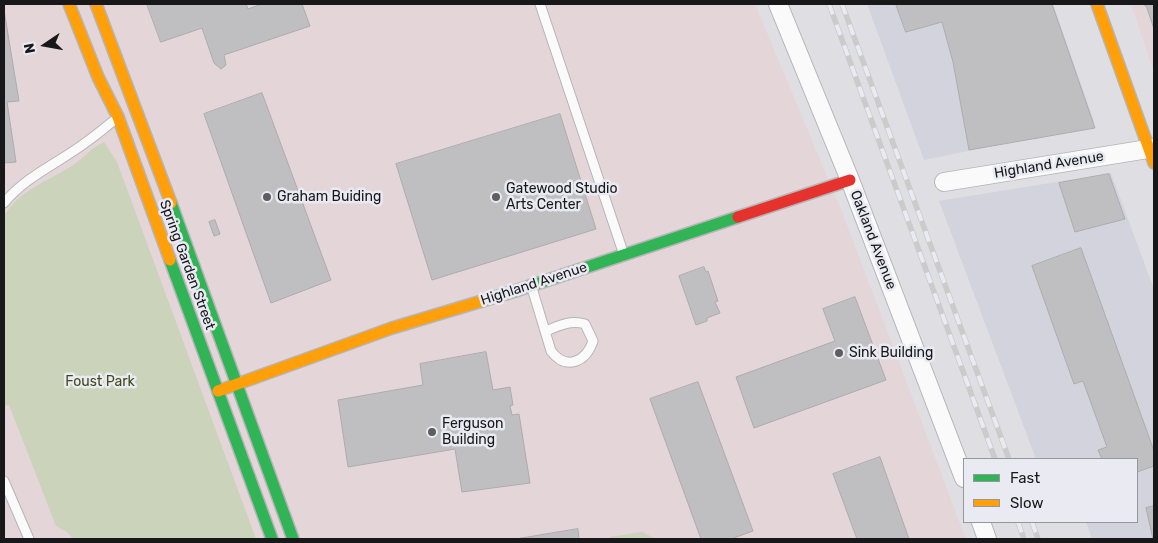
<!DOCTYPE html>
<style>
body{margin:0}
#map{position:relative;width:1158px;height:543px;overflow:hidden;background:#dfdfe3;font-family:Rubik,sans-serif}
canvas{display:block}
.frame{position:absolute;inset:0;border:5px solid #18181b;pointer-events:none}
.legend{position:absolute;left:963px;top:458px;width:175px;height:65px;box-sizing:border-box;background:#eaeaf3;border:1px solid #96969d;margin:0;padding:6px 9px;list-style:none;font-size:15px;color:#18181b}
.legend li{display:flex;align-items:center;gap:10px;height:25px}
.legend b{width:25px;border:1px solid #96969d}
.north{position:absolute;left:20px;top:20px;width:50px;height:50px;-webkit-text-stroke:4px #eaeaf3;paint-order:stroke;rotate:258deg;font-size:14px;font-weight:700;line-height:20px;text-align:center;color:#18181b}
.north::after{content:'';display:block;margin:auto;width:18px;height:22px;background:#18181b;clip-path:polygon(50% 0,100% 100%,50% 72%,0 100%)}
</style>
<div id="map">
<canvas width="1158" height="543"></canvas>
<div class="frame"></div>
<ul class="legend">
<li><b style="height:6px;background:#30b455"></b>Fast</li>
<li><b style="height:6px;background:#ff9f0a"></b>Slow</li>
</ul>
<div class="north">N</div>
</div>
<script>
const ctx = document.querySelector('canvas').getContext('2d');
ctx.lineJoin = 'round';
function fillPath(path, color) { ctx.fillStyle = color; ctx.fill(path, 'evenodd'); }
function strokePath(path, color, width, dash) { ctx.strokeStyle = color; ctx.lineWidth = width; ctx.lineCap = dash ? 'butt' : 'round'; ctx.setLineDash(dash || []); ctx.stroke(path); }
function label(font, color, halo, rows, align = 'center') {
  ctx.font = font + ' Rubik,sans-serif'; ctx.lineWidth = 5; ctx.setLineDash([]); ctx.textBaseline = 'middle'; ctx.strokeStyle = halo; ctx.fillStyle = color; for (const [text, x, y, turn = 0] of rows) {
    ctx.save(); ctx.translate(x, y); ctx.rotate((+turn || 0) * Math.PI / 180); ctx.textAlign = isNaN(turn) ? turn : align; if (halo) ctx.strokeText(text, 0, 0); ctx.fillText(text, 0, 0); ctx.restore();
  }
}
fillPath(new Path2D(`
 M867 4H1053L1094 121 1091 126 924 160Z
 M1111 173 1154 289V539H1092L1086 522H1137V459H1036L939 201Z`), '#d3d3dd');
fillPath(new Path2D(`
 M4 4H755L844 217 966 539H4Z
 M1131 4H1154V72Z`), '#e3d5d8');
fillPath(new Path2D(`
 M104 142 117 162 256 539H73L67 532 56 526 9 405 4 406V216C21 188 50 181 76 163 87 155 89 150 104 142Z
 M642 532 656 539H610V537Z`), '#cbd3bb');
const building = new Path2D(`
 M147 4H246L248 9 262 4H302L310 26 224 55 226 65 221 69 214 63 202 28 161 42Z
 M896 4H1052L1095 128 969 150 953 62 942 22 906 32Z
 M1144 4H1154V29L1147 8Z
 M4 10 19 101 7 102 16 162 4 163Z
 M262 93 331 280 271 303 204 114Z
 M560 114 596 229 432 280 396 164Z
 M1109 174 1125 219 1075 232 1059 183Z
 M215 220 220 234 214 236 209 222Z
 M1081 248 1154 451V466L1137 472V459H1102L1098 450 1107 447 1083 381 1074 384 1032 266Z
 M704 267 706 272 708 271 718 301 715 302 720 313 707 318V321L696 325 679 276Z
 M855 297 886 380 754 428 736 377 835 341 823 309Z
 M486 352 493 390 510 387 513 405 510 406 512 415 519 414 530 483 462 492 455 449 348 467 338 400 423 385 420 364Z
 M698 382 753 531 731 539H701L650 399Z
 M880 457 909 539H857L833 474Z
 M1154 506V539H1153L1146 508Z
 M578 529 579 539H516Z`);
fillPath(building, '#bfbec1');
strokePath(building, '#adacaf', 1);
const lane = new Path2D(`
 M540 4 624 255
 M4 203C27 175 61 162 89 140 99 133 108 125 117 118
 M532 288 551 351C566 371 586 362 593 341L585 324C571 320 560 325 546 331
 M4 481 29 539`);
const street = new Path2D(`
 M778 4 850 180 964 478
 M944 182 1154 148
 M981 522 987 539`);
const fast = new Path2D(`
 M171 203 293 539
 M170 260 272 539
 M512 292 738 217`);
const slow = new Path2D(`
 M69 4 98 77 118 117 170 260
 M96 4 171 203
 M1097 4 1154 163
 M218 391 392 328 512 292`);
const jam = new Path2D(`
 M738 217 850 180`);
strokePath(lane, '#b5b5b8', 11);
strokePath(street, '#b5b5b8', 20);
strokePath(fast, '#b5b5b8', 14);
strokePath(slow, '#b5b5b8', 14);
strokePath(jam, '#b5b5b8', 14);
strokePath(lane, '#fafafb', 9);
strokePath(street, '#fafafb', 18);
strokePath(fast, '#30b455', 11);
strokePath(slow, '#ff9f0a', 11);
strokePath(jam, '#e5322d', 11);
const rail = new Path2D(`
 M829 4 995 459
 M842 4 1009 459
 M1018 522 1024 539
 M1032 522 1038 539`);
strokePath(rail, '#cbcbcb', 5.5);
strokePath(rail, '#eaeaf3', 4, [11]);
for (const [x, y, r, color] of [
 [267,197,5,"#5e5e61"],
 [496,197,5,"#5e5e61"],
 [839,353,5,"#5e5e61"],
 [432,432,5,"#5e5e61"]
]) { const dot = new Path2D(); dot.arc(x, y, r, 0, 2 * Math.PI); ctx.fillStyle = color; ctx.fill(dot); strokePath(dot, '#eaeaf3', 2); }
label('14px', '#18181b', '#eaeaf3', [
 ["Highland Avenue",1049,165,-9],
 ["Oakland Avenue",873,240,69],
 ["Spring Garden Street",187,265,70],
 ["Highland Avenue",534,284,-18]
]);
label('14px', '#18181b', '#eaeaf3', [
 ["Gatewood Studio",506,189],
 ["Arts Center",506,205],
 ["Graham Buiding",277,197],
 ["Sink Building",849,353],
 ["Ferguson",442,424],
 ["Building",442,440]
], 'left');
label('14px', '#3d4c12', '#eaeaf3', [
 ["Foust Park",100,382]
]);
</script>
